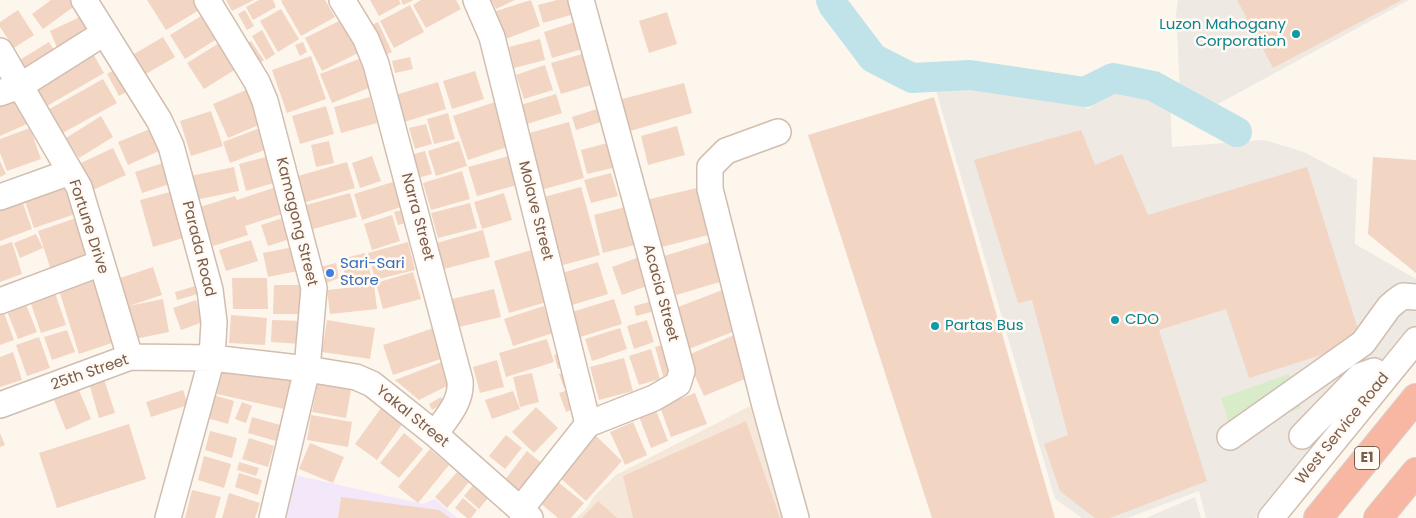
<!DOCTYPE html>
<style>
body{margin:0}
canvas{display:block;background:#fdf6ec}
</style>
<canvas width="1416" height="518"></canvas>
<script>
const ctx = document.querySelector('canvas').getContext('2d');
ctx.lineJoin = 'round';
function fillPath(path, color) { ctx.fillStyle = color; ctx.fill(path, 'evenodd'); }
function strokePath(path, color, width, dash) { ctx.strokeStyle = color; ctx.lineWidth = width; ctx.lineCap = dash ? 'butt' : 'round'; ctx.setLineDash(dash || []); ctx.stroke(path); }
function label(font, color, halo, rows, align = 'center') {
  ctx.font = font + ' Poppins,sans-serif'; ctx.lineWidth = 5; ctx.setLineDash([]); ctx.textBaseline = 'middle'; ctx.strokeStyle = halo; ctx.fillStyle = color; for (const [text, x, y, turn = 0] of rows) {
    ctx.save(); ctx.translate(x, y); ctx.rotate((+turn || 0) * Math.PI / 180); ctx.textAlign = isNaN(turn) ? turn : align; if (halo) ctx.strokeText(text, 0, 0); ctx.fillText(text, 0, 0); ctx.restore();
  }
}
fillPath(new Path2D(`
 M750 406 784 518H576L586 509 595 495 616 475Z`), '#f5e8da');
fillPath(new Path2D(`
 M1178 0H1409L1207 110 1180 91 1176 13Z
 M932 77 1059 90 1088 109 1120 84 1170 97 1172 147 1264 140 1304 152 1357 180 1355 244 1416 279V333L1255 518H1206L1199 491 1128 518H1082L1055 499Z
 M1195 497 1201 518H1146Z`), '#efe9e4');
fillPath(new Path2D(`
 M291 474 423 504 435 499 457 518H281Z`), '#f3e8fa');
fillPath(new Path2D(`
 M1289 374 1301 408 1232 432 1221 398Z`), '#d8ecc9');
strokePath(new Path2D(`
 M831 0 833 5 873 58 912 78 970 75 1085 92 1113 78 1153 86 1237 132`), '#bfe3e8', 30);
fillPath(new Path2D(`
 M51 0H83L43 29 32 14Z
 M147 0H196L201 9 166 30Z
 M226 0H254L232 11Z
 M259 0H273L276 7 253 20 246 7Z
 M283 0H325L335 17 301 36 281 1Z
 M370 0H399L401 4 379 16Z
 M401 0H414L403 5Z
 M421 0H456L461 9 426 28 413 5Z
 M491 0H515L496 9Z
 M531 0 540 26 503 40 493 12Z
 M557 0H575L578 13 543 23 538 5Z
 M1237 0H1402L1273 68Z
 M410 5 424 32 394 48 380 21Z
 M281 9 299 39 278 52 260 21Z
 M18 10 34 35 14 48 0 27V22Z
 M245 10 254 26 247 30 238 14Z
 M667 12 677 44 649 53 639 21Z
 M206 13 220 37 185 59 170 35Z
 M82 16 90 34 58 50 50 31Z
 M343 19 360 52 322 71 305 38Z
 M578 21 586 48 552 58 544 32Z
 M378 22 392 52 383 56 370 26Z
 M262 30 275 54 266 60 252 36Z
 M163 37 175 57 146 74 134 54Z
 M540 39 545 60 514 68 509 47Z
 M251 41 264 60 257 65 244 45Z
 M49 42 57 55 27 74 18 61Z
 M303 42 307 52 300 56 295 45Z
 M219 43 236 69 204 89 187 63Z
 M91 50 104 73 47 106 34 83Z
 M582 54 591 85 561 94 551 63Z
 M311 56 326 99 287 113 272 70Z
 M364 57 376 85 332 103 320 74Z
 M410 57 413 69 395 73 392 61Z
 M545 65 553 90 524 99 516 75Z
 M116 69 128 91 119 96 107 74Z
 M475 71 484 99 452 109 443 81Z
 M103 79 117 103 59 135 46 111Z
 M438 82 446 109 401 123 392 96Z
 M684 83 692 113 630 131 622 99Z
 M246 90 261 124 228 138 213 104Z
 M556 94 562 113 527 124 521 105Z
 M14 95 27 124 0 136V101Z
 M370 97 377 123 341 133 334 107Z
 M934 97 1055 518H932L808 135Z
 M495 102 510 146 468 160 453 116Z
 M326 106 334 134 300 144 292 116Z
 M600 108 604 121 576 130 572 117Z
 M211 111 223 146 191 156 180 121Z
 M448 113 455 139 434 144 427 119Z
 M101 116 113 137 79 158 66 138Z
 M569 122 584 178 541 190 526 134Z
 M426 124 432 144 415 149 409 128Z
 M677 126 685 155 648 165 641 136Z
 M30 128 41 159 7 171 0 153V139Z
 M260 128 267 149 230 163 223 142Z
 M150 129 159 151 128 165 118 142Z
 M1081 130 1095 165 1122 154 1148 215 1307 167 1362 342 1249 378 1226 309 1159 330 1207 481 1110 518H1095L1060 491 1044 444 1068 435 1032 300 1018 303 974 160Z
 M329 141 334 163 316 167 311 145Z
 M459 141 467 166 436 176 428 151Z
 M615 141 621 166 587 174 581 150Z
 M113 148 126 175 93 190 81 163Z
 M425 151 432 174 418 178 411 155Z
 M372 156 381 181 360 188 352 163Z
 M509 156 517 185 477 196 468 167Z
 M266 157 274 183 246 191 239 164Z
 M1373 157 1416 160V273L1368 234Z
 M0 161 6 174 0 177Z
 M347 162 355 188 299 204 291 178Z
 M163 163 170 184 142 193 135 172Z
 M234 167 239 191 195 200 190 176Z
 M462 171 470 199 431 210 423 183Z
 M611 173 618 196 591 203 584 180Z
 M65 175 78 213 34 228 21 190Z
 M396 181 404 206 362 220 354 194Z
 M705 186 716 233 658 248 646 200Z
 M276 187 285 213 245 226 248 235 213 246 200 207 235 196 237 200Z
 M581 187 600 255 563 265 544 197Z
 M170 192 183 238 153 247 140 200Z
 M350 193 357 217 313 229 306 205Z
 M504 193 512 220 482 229 474 202Z
 M20 195 32 229 0 241V203Z
 M470 203 477 228 438 238 431 213Z
 M625 207 635 245 603 253 594 215Z
 M406 209 409 222 398 225 394 212Z
 M392 215 400 241 372 250 364 224Z
 M76 218 89 257 51 270 38 231Z
 M283 218 290 239 268 246 261 225Z
 M483 230 490 257 440 270 433 244Z
 M36 234 43 248 20 258 14 243Z
 M251 240 258 261 226 271 219 250Z
 M12 242 22 274 0 282V246Z
 M408 242 415 270 375 280 368 253Z
 M710 242 723 281 676 295 664 256Z
 M293 247 298 271 268 277 263 253Z
 M535 249 550 301 509 313 494 261Z
 M365 253 372 279 347 285 341 259Z
 M645 255 655 283 622 295 612 267Z
 M598 262 608 294 569 306 559 274Z
 M336 263 339 278 324 284 320 267Z
 M153 267 162 295 129 306 120 278Z
 M413 272 421 299 383 309 376 283Z
 M96 275 118 341 79 354 58 287Z
 M232 278H267L268 309H233Z
 M199 285 201 293 177 300 175 292Z
 M274 285H305L304 314H273Z
 M374 285 377 309 330 314 327 290Z
 M494 289 501 317 459 327 452 299Z
 M725 289 740 329 689 349 673 309Z
 M55 293 66 325 41 333 30 301Z
 M23 297 37 332 18 339 4 304Z
 M163 299 169 332 130 340 124 307Z
 M614 299 622 324 580 337 572 312Z
 M196 300 203 322 181 330 173 308Z
 M653 301 655 311 636 316 634 306Z
 M544 306 553 333 513 346 504 319Z
 M2 307 14 340 0 345V308Z
 M231 315 267 318 265 345 229 343Z
 M272 320 302 321 301 344 271 342Z
 M327 320 375 328 370 359 322 352Z
 M647 320 654 342 634 349 627 326Z
 M437 327 447 357 393 375 383 345Z
 M620 328 627 349 592 361 585 339Z
 M67 330 75 352 52 360 44 337Z
 M734 335 752 376 704 396 686 356Z
 M39 337 50 368 27 376 16 345Z
 M547 339 554 362 506 377 499 353Z
 M669 343 677 372 663 376 655 347Z
 M651 349 660 379 639 385 629 356Z
 M13 352 22 380 0 387V357Z
 M565 352 569 366 558 369 554 355Z
 M624 358 633 391 599 400 590 367Z
 M447 360 453 383 419 400 395 380Z
 M497 360 504 387 480 393 473 367Z
 M224 363 291 379 284 409 217 394Z
 M569 370 574 385 564 388 559 374Z
 M532 373 539 402 520 407 513 377Z
 M104 379 115 413 99 418 89 383Z
 M318 383 351 390 346 418 312 412Z
 M575 388 581 406 566 412 559 393Z
 M79 390 91 419 66 430 54 400Z
 M183 390 188 405 151 417 146 402Z
 M513 391 520 409 492 419 485 400Z
 M695 393 707 424 671 437 660 407Z
 M213 395 234 401 228 424 207 418Z
 M441 397 444 403 432 410 429 404Z
 M652 400 668 441 651 448 635 406Z
 M242 402 252 406 246 423 235 419Z
 M536 407 558 428 534 453 512 432Z
 M381 408 403 423 377 460 355 444Z
 M311 415 352 422 348 447 307 440Z
 M252 417 280 425 276 441 248 433Z
 M746 421 780 518H633L623 476Z
 M633 422 647 455 625 465 610 432Z
 M129 424 146 479 57 508 39 453Z
 M210 431 237 438 232 458 205 450Z
 M0 433 5 445 0 447Z
 M404 433 423 449 399 478 380 463Z
 M506 435 522 448 505 469 489 456Z
 M595 435 622 461 586 501 558 476Z
 M249 438 274 446 268 467 242 459Z
 M310 443 344 457 333 483 299 469Z
 M430 449 449 465 418 503 398 487Z
 M527 451 545 466 522 496 504 481Z
 M204 456 231 464 224 488 198 480Z
 M239 462 259 468 256 476 237 470Z
 M458 471 470 481 447 508 435 497Z
 M239 473 262 480 258 495 235 487Z
 M558 482 584 503 571 518H558L540 503Z
 M474 484 489 497 479 509 464 496Z
 M192 490 221 497 215 518H185Z
 M229 493 260 503 255 518H222Z
 M341 497 439 510 450 518H338Z
 M463 498 477 510 471 518H467L455 508Z
 M598 501 617 518H582Z`), '#f3d5c3');
const minor = new Path2D(`
 M84 0 159 120 171 146 210 290 214 322 212 358 168 518
 M207 0 257 82 265 101 314 288 307 369 272 518
 M342 0 366 39 376 64 460 381C462 402 446 418 435 434
 M476 0 492 37 588 424
 M0 51 79 187 130 357
 M0 93 20 86 104 33
 M778 132 726 151 710 167V189L765 406 796 518
 M0 197 70 172
 M0 301 101 263
 M0 405 130 357 212 358 307 369 356 377 372 384 435 434 530 518
 M1302 436 1360 376 1374 371 1385 378
 M1230 437 1363 343 1389 307 1396 301 1403 296 1416 297
 M520 510 588 424 654 398 678 384 682 371 581 0
 M1271 518 1416 340`);
const highway = new Path2D(`
 M1318 518 1416 398
 M1378 518 1416 472`);
strokePath(minor, '#d1beb0', 28);
strokePath(highway, '#dad1cd', 30);
strokePath(minor, '#fff', 25);
strokePath(highway, '#f7b7a3', 28);
for (const [x, y, r, color] of [
 [1296,34,5,"#0f9aa8"],
 [330,273,5,"#3f7fe0"],
 [1115,320,5,"#0f9aa8"],
 [935,326,5,"#0f9aa8"]
]) { const dot = new Path2D(); dot.arc(x, y, r, 0, 2 * Math.PI); ctx.fillStyle = color; ctx.fill(dot); strokePath(dot, '#fffaf3', 2); }
for (const [x, y, w] of [
 [1367,458,25]
]) { const box = new Path2D(); box.roundRect(x - w / 2, y - 11.5, w, 23, 4); ctx.fillStyle = '#fffaf3'; ctx.fill(box); strokePath(box, '#7a5c4d', 1); }
label('bold 14px', '#7a5c4d', null, [
 ["E1",1367,458]
]);
label('15px', '#0d838f', '#fffaf3', [
 ["Luzon Mahogany",1286,25,"right"],
 ["Corporation",1286,42,"right"],
 ["CDO",1125,320],
 ["Partas Bus",945,326]
], 'left');
label('15px', '#7a5c4d', '#fffaf3', [
 ["Molave Street",535,211,76],
 ["Narra Street",417,217,75],
 ["Kamagong Street",296,222,76],
 ["Fortune Drive",88,227,72],
 ["Parada Road",198,249,76],
 ["Acacia Street",660,293,75],
 ["25th Street",90,373,-19],
 ["Yakal Street",412,417,39],
 ["West Service Road",1343,429,-51]
]);
label('15px', '#366cbe', '#fffaf3', [
 ["Sari-Sari",340,264],
 ["Store",340,281]
], 'left');
</script>
